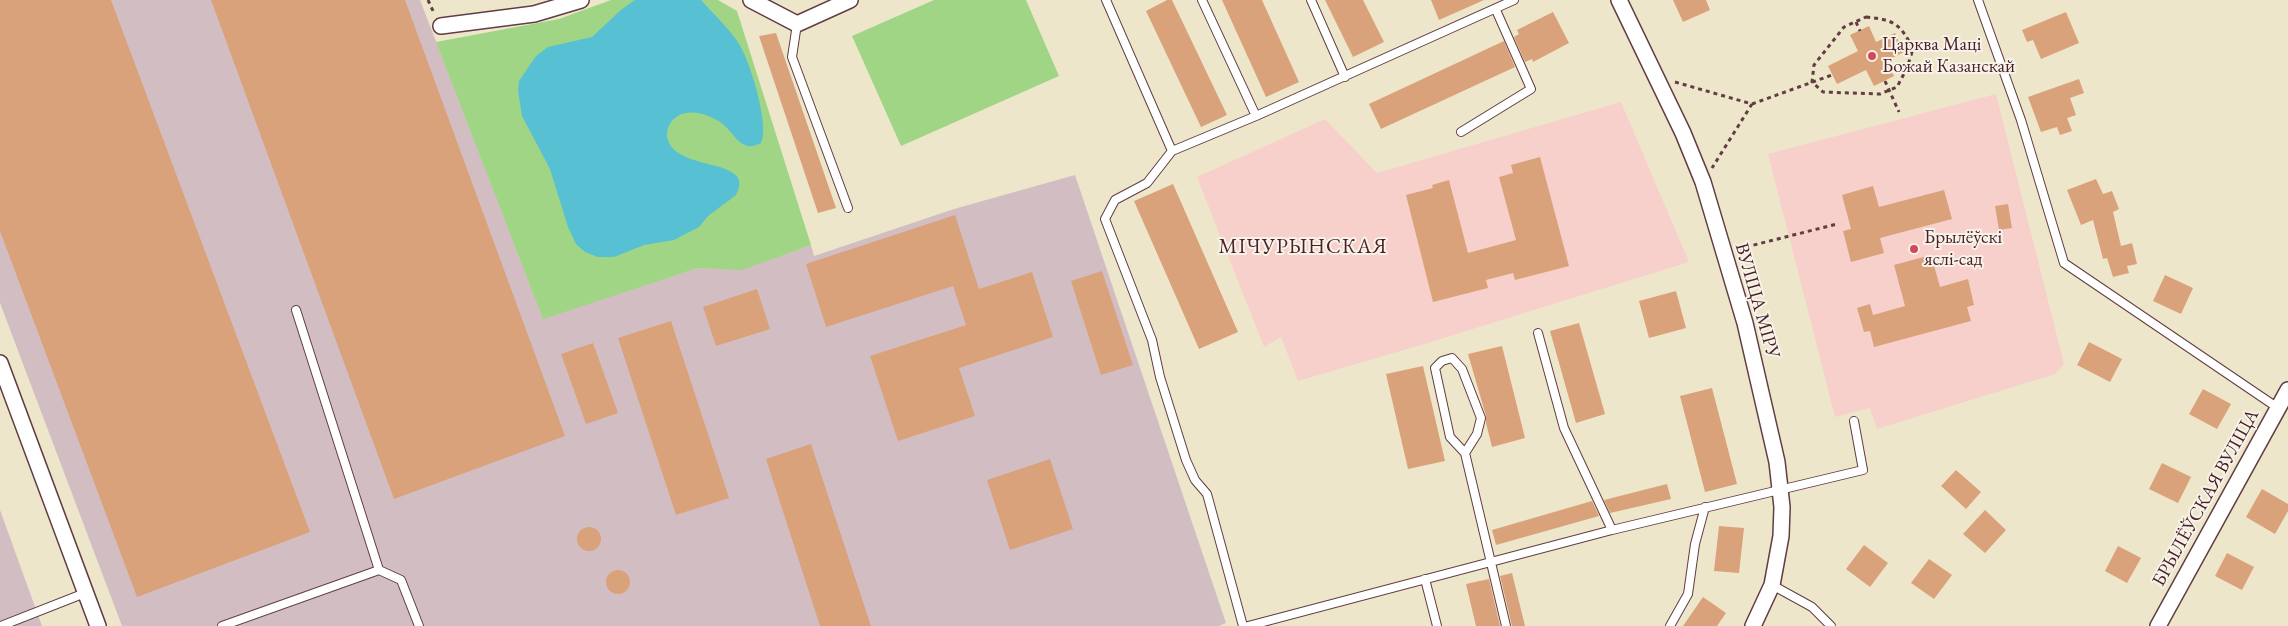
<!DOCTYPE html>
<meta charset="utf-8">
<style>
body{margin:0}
canvas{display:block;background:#ede6ca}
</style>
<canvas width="2288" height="626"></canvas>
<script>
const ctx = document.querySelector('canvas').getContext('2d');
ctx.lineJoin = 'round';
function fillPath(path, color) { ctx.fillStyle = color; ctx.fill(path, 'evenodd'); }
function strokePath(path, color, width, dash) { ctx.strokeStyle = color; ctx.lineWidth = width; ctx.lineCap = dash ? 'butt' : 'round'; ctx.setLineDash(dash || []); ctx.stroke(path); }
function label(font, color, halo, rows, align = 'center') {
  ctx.font = font + ' "EB Garamond",serif'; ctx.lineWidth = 4; ctx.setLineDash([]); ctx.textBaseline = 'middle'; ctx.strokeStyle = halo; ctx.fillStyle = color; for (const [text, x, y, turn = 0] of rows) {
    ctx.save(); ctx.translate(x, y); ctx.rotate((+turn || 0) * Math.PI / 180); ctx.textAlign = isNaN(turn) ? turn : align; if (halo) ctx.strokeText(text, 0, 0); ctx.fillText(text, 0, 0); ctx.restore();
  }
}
fillPath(new Path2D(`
 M1996 94 2064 364 2055 374 1877 429 1870 408 1835 417 1768 154Z
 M1621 102 1689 262 1421 345 1298 381 1281 337 1264 347 1197 177 1325 119 1377 173Z`), '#f7d0cb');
fillPath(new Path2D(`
 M0 0H420L543 318 698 268 742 269 811 245 814 256 954 209 1075 175 1226 623 1219 626H122L0 303Z
 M0 510 42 626H0Z`), '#d2bec2');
fillPath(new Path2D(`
 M611 0H718L737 11 811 245 742 270 698 268 543 319 436 42 559 19Z
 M934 0H1026L1059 76 901 146 852 36Z`), '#a0d585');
fillPath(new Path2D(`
 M635 0H701C713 14 729 28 739 44 750 61 770 125 761 143 755 146 749 148 743 144 737 141 732 133 727 128 716 116 689 106 675 118 670 122 667 128 667 135 670 174 758 155 736 195L708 216 699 227 674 240 644 245 614 257H598L585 252 576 244 568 227 550 169 522 116 518 91 519 81 536 56 548 47 592 37 622 9Z`), '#57c0d3');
fillPath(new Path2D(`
 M0 0H111L310 532 137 597 0 231Z
 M211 0H405L565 436 394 499Z
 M1167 0H1172L1227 115 1201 127 1146 11Z
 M1222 0H1262L1299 82 1266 97Z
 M1325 0H1363L1384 42 1353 57Z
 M1431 0H1484L1439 20Z
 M1673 0H1706L1710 10 1683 22Z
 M1553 12 1569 43 1533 62 1532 59 1525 62 1514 37 1519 34 1517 30Z
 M2066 12 2079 43 2041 59 2033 40 2027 42 2022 30Z
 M1869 26 1876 42 1895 33 1904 52 1886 61 1894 76 1874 86 1866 70 1837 84 1828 66 1858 51 1850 35Z
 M776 33 836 208 818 213 759 36Z
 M1504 41 1515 67 1381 129 1369 104Z
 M2079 79 2084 93 2070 98 2076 115 2067 118 2072 131 2060 135 2057 127 2041 132 2028 97Z
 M1540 157 1569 266 1515 280 1513 273 1486 280 1488 288 1433 302 1406 195 1433 188 1432 185 1449 180 1468 253 1516 240 1499 177 1513 173 1511 165Z
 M2096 179 2103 194 2112 191 2119 209 2113 212 2121 246 2132 243 2137 264 2127 266 2129 273 2113 277 2107 258 2103 259 2093 220 2081 225 2067 190Z
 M1173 184 1238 332 1199 349 1134 201Z
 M1873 186 1879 207 1944 190 1952 219 1880 238 1884 253 1851 262 1843 231 1851 229 1842 195Z
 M2008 204 2012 228 1999 230 1995 206Z
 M955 215 979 289 1032 272 1053 337 959 368 975 416 898 441 870 356 966 325 953 286 826 327 806 264Z
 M1931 255 1940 287 1968 279 1974 305 1967 307 1971 321 1874 347 1870 331 1864 332 1857 308 1870 304 1873 315 1905 306 1894 265Z
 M1102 271 1133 365 1101 375 1071 281Z
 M2165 275 2193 288 2181 314 2153 301Z
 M757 289 770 329 716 346 703 307Z
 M1676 291 1686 328 1649 338 1639 301Z
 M671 321 729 498 676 515 618 338Z
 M1579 323 1605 414 1576 423 1550 331Z
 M2089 342 2122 359 2110 382 2077 365Z
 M593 343 618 413 586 424 561 354Z
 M1502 346 1525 438 1492 447 1486 423V416L1468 354Z
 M1423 366 1445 461 1408 469 1386 374Z
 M1712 388 1737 484 1705 492 1680 396Z
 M2203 389 2231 404 2217 429 2189 414Z
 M811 444 871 626H820L766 459Z
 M1050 459 1073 529 1010 550 987 480Z
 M2162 463 2191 477 2178 503 2149 489Z
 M1956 470 1981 492 1966 509 1941 486Z
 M1667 484 1671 499 1610 513 1604 500Z
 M2262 489 2288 504V511L2275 534 2246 517Z
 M1592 501 1599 516 1496 545 1492 530Z
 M1985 510 2006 530 1985 553 1963 534Z
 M1719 526 1744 528 1739 573 1714 571Z
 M577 539a12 12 0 1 1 24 0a12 12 0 1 1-24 0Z
 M1864 545 1888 563 1870 587 1846 569Z
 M2118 546 2141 558 2127 583 2105 571Z
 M2227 553 2254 567 2242 590 2215 576Z
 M1929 559 1952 575 1934 599 1911 583Z
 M606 582a12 12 0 1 1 24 0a12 12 0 1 1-24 0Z
 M1512 573 1525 626H1512L1500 576Z
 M1489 579 1500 626H1476L1466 584Z
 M1703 597 1726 613 1717 626H1683Z`), '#daa27a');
const lane = new Path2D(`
 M1106 0 1172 151
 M1202 0 1256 116
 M1311 0 1345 77
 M1978 0 2021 120 2064 263 2278 408
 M797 24 792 57 848 208
 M1461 132 1531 89 1496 10
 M1538 333 1564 428 1612 530
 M1465 453 1477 434 1481 418 1462 369 1452 358 1442 361 1435 368 1450 437 1465 453 1506 626
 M379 570 401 580 419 626
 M1425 579 1437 626
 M1772 585 1812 607 1831 626
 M1 626 85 593
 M222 626 379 570 296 310
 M1243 626 1207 494 1195 480 1186 460 1160 377 1152 340 1105 219 1115 200 1147 183 1172 151 1256 116 1514 0
 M1248 626 1612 530 1863 470 1854 421
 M1670 626 1688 594 1695 544 1705 507`);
const street = new Path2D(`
 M751 0 797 24 850 0
 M1619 0 1683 133 1703 182 1745 323 1777 462 1782 507 1781 536 1772 585 1753 626
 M441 26 534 14 581 0
 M0 363 98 626
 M2158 626 2288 390`);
strokePath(lane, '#623d43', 10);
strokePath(street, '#623d43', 18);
strokePath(new Path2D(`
 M428 0 434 13
 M1866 17C1894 20 1900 23 1913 49L1907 68 1897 87 1880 94 1823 92 1812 82 1814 65 1844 27Z
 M1856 22 1860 31
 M1885 81 1899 112
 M1675 82 1752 104 1712 168
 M1752 104 1832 75
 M1738 249 1837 224`), '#623d43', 3, [4, 4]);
strokePath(lane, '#fff', 8);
strokePath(street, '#fff', 15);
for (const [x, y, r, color] of [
 [1872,56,5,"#d1495b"],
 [1914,249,5,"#d1495b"]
]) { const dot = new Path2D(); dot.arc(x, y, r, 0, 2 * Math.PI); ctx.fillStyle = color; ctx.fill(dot); strokePath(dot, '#f7f3e8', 2); }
label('19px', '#4a1f2b', '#f7f3e8', [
 ["Царква Маці",1882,45],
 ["Божай Казанскай",1882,67],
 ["Брылёўскі",1924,238],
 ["яслі-сад",1924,260]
], 'left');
label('19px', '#4a1f2b', '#f7f3e8', [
 ["ВУЛІЦА МІРУ",1757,301,74],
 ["БРЫЛЁЎСКАЯ ВУЛІЦА",2206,498,-61]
]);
ctx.letterSpacing = '1px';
label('21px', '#4a1f2b', '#f7f3e8', [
 ["МІЧУРЫНСКАЯ",1303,247]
]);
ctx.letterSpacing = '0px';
</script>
